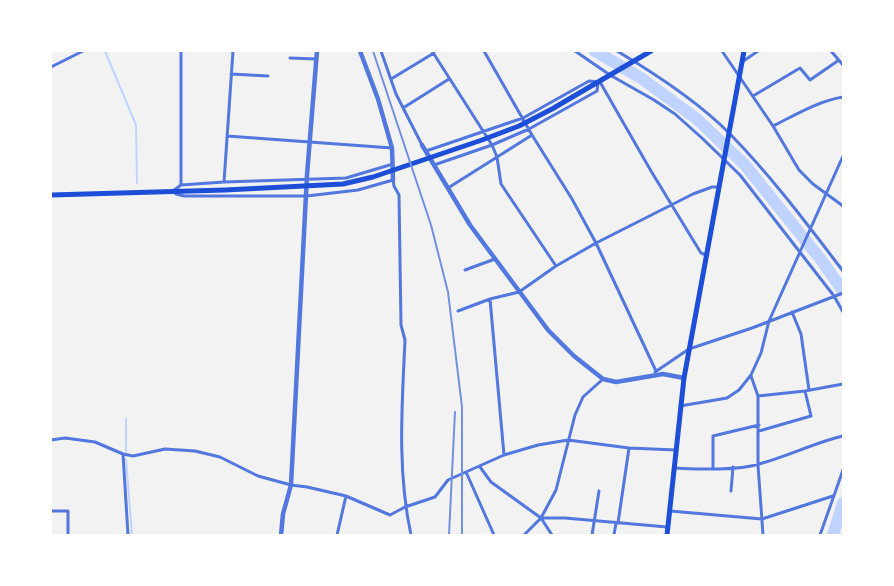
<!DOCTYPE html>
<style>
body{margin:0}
#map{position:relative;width:894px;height:586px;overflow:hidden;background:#f2f2f2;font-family:"Golos Text",sans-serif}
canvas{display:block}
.frame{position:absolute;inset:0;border:52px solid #fff;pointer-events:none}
</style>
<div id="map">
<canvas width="894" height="586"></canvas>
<div class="frame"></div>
</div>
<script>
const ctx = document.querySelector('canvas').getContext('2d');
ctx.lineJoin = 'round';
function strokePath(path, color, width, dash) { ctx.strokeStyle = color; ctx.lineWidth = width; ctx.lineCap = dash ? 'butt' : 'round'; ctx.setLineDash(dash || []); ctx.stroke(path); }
strokePath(new Path2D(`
 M105 51 136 125 137 183
 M126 418V452
 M126 459 132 535`), '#bfd3fe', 2);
strokePath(new Path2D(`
 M595 51 641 78 697 119 745 165 822 261 843 291
 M833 535 843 503`), '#bfd3fe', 12);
strokePath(new Path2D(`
 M181 51V185
 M381 51 396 94 422 145
 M432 51 492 145 497 157 501 184 556 266
 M484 51 532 135 572 199 596 243 656 371
 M575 51 610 75 654 100 675 114 703 139 740 175 834 296 843 312
 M617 51C654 73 701 104 731 135 772 177 807 224 843 271
 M722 51 773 126 799 170 813 184 843 206
 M831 51 843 65
 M290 58 316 59
 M742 62 758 51
 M51 67 83 51
 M231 74 268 76
 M391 79 434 53
 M600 82 651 171 701 253 706 255
 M753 96 800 68 810 80 839 60
 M403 108 449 79
 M773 126C795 115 818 101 843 97
 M227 136 392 148
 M426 151 523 118 589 81 598 82 597 91 529 129 492 145 434 165
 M393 164 346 178 224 182 181 185 173 191 176 194 184 196H307L358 190 393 180 394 186 399 195 401 325 405 340C402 406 397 470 411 535
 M224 182 233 51
 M448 188 532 135
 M465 270 495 259
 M490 299 504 455
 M458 311 490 299 519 292 556 266 596 243 693 194 712 187H719
 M792 312 801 334 809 390
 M655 372 689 349 752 328 843 293
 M751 376 758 396V465L763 535
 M758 396 805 391 843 384
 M680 406 727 398 739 390 751 375 761 353 769 321 843 156
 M759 431 811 416 805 391
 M51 440 65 438 95 442 123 454 133 456 165 449 195 451 220 457 258 476 291 485 307 487 346 496 390 515 405 507 435 497 448 480 504 455 538 445 568 440 629 448 676 450
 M123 454 128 535
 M480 467 491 482 541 518 552 535
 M675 468C699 469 736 471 759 464 788 456 814 443 843 436
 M713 469V436L759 425
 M466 472 494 535
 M731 491 733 467
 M51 511H68V535
 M670 511 762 519 833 496
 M541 518H565L667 527
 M618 523 629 448
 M337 535 346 496
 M524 535 541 518 556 490 575 415 583 397 603 379
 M592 535 599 491
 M614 535 616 523
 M820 535 843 470
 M843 535V534`), '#5277de', 3);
strokePath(new Path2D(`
 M360 51 378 99 392 148 393 180
 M422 145 470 225 548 330 574 356 603 379 616 382 663 374 684 378
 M281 535 283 514 291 485 307 175 317 51`), '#5277de', 4.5);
strokePath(new Path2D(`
 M51 195 225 190 343 184 373 177 482 140 519 126 552 109 651 51
 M667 535 684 378 744 51`), '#1d4ed8', 5);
strokePath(new Path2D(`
 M373 51 431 225 448 292 462 407V535
 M449 535 455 412`), '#7290e2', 2);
</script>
